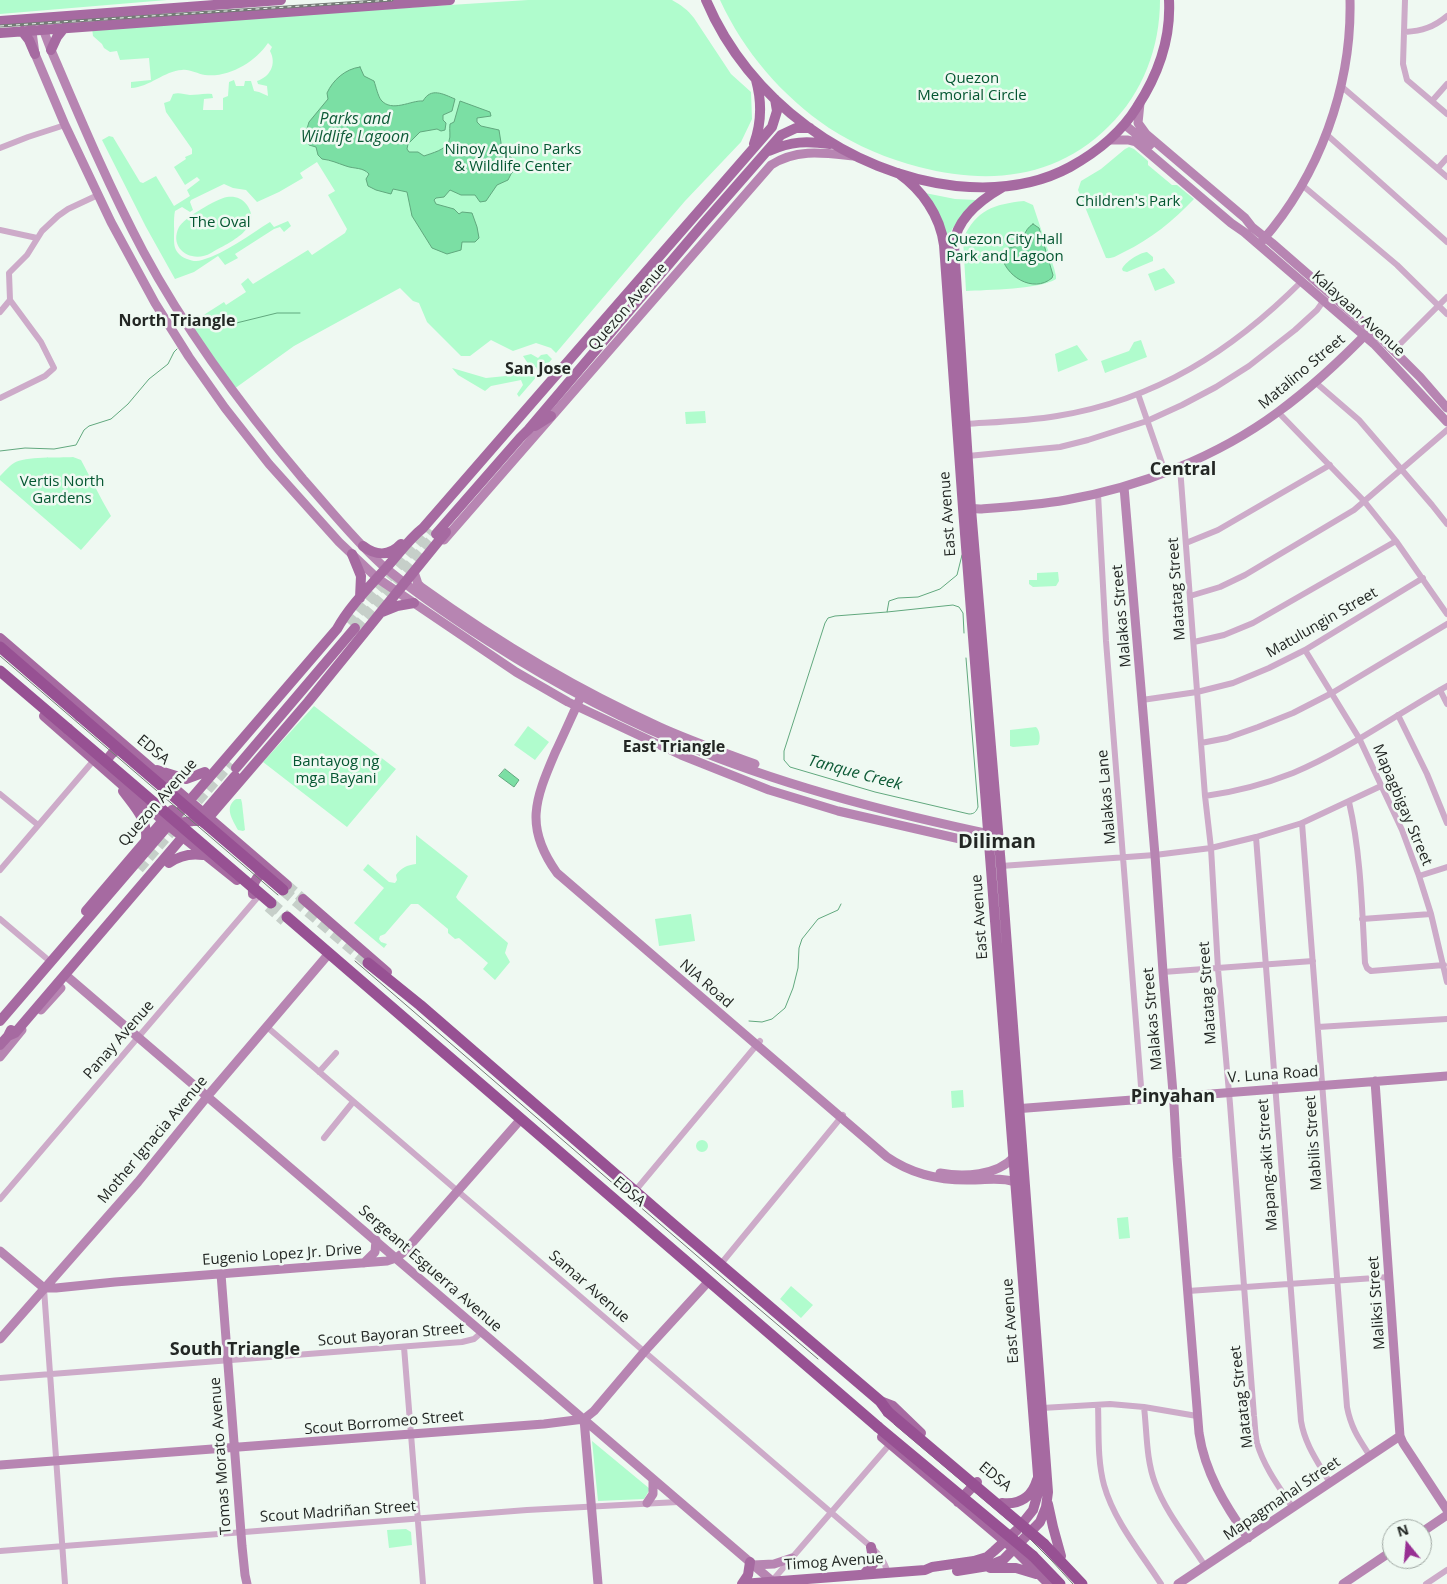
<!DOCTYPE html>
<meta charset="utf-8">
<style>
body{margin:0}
#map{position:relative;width:1447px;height:1584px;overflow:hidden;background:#eff9f2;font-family:"Open Sans",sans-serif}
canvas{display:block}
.north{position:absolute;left:1382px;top:1519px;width:50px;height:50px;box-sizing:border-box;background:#eff9f2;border:1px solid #9da5a0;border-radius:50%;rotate:343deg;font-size:14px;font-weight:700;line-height:20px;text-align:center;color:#232724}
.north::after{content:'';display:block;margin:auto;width:18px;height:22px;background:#983093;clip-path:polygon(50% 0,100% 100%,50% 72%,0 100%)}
</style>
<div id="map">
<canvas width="1447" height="1584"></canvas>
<div class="north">N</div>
</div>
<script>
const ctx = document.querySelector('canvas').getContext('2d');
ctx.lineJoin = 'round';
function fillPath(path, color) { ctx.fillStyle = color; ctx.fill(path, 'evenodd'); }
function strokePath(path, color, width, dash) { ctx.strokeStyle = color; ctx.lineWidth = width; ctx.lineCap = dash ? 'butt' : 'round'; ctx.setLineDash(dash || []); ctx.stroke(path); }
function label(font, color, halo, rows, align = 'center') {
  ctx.font = font + ' "Open Sans",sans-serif'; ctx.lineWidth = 5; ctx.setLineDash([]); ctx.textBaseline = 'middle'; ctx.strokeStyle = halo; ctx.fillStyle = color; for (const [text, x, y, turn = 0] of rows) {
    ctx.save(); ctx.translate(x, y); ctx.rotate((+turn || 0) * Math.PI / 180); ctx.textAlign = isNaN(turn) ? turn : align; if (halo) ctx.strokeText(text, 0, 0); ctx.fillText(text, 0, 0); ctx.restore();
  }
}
fillPath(new Path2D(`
 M0 0H167L0 14Z
 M528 0H672C681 5 688 10 694 18L731 74 751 92 752 119 741 142 685 201 556 353 551 348 536 343 513 351 491 340 470 356H461L427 322 419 303 413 301 400 288 294 346 234 389 188 325 224 302 226 305 246 292 241 284 248 278 253 284 308 250 312 255 345 233 347 229 328 195 335 191 317 162 300 173 303 178 279 192 257 202 246 190 233 188 224 184 191 200 190 202 193 210 190 212 182 207 175 211C174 216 174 220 174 226 175 240 170 252 187 259 192 261 197 262 202 260 226 253 249 235 270 222L274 227 288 221 291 226 284 232 280 227 274 229 235 254 238 258 225 265 218 256 194 272 175 279 146 227 102 140 109 136 113 137 140 182 143 183 156 176 174 206 190 196 187 190 200 180 197 177 185 185 174 167 186 159 185 157 192 154V149L166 112 164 103 170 101 173 94C178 92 184 94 190 95 197 95 204 93 212 94L213 98 204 99 203 110H223V98L228 96 229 82 234 80 236 86H244L245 81H251L254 91 259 92 268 96 267 86 258 84 257 81C270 77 277 64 270 51L272 47 268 43C255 62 229 78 205 75 197 74 190 69 182 70 164 71 150 87 131 88V82L151 80 149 58 120 60 117 51 110 52 104 48 102 44 93 36 92 28Z
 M720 0H1160C1160 47 1143 93 1109 126 1056 179 989 185 919 167 888 159 857 146 829 128 782 96 744 52 720 0Z
 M1129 147 1134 149 1148 161V165L1172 185H1177L1194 199C1173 221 1151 239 1124 252 1118 255 1113 259 1106 258L1078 190 1081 181 1101 169 1125 149Z
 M925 193 955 199 976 200 952 229 949 241 942 223Z
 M227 197C235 196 242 198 247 205 264 229 226 244 211 253 192 264 168 249 179 227 184 218 216 199 227 197Z
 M1024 201 1033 205 1054 268 1056 276V279C1042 289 986 290 966 291L963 239C976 210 994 204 1024 201Z
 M1147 252 1153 257V261L1127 272 1123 271 1122 269C1125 262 1139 253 1147 252Z
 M1164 268 1174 280 1175 283 1155 291 1148 274Z
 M1141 340 1147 357 1105 373 1101 361 1129 351 1134 342Z
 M1077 345 1088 360 1058 372 1055 354Z
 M531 354 538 358 541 355 547 354 552 359 519 397 517 394 523 385 521 380 491 386 485 391 458 375 452 368 486 378 506 376 507 370 526 372 534 376 539 373 536 367 532 368 527 362 523 356Z
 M705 411 706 423 686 424 685 412Z
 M73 457 81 460 103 502 111 516 81 550 0 480V476C4 472 9 466 14 463 25 456 59 458 73 457Z
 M1058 572 1059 581 1056 586 1033 587 1029 584V580H1037V573Z
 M314 706 396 769 347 827 263 762Z
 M528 726 549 742 535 760 514 745Z
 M1036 727C1040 730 1041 741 1038 745L1013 747 1010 746V730Z
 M236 799H241L242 803 245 830 243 831 238 830C232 819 224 807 236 799Z
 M416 835 468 876 456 897 458 900 508 943 505 953 510 962 495 980 483 969 488 963 459 938 455 939 448 933V929L418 904H411L385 934 380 936 379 939 381 942 387 944 384 948 354 923 384 888 363 870 368 864 389 882 395 883 397 880 396 875C401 868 407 865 416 864Z
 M691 914 695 941 659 946 655 919Z
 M963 1090 964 1107 952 1108 951 1091Z
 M696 1146a6 6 0 1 1 12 0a6 6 0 1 1-12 0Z
 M1128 1217 1130 1238 1119 1239 1117 1218Z
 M791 1286 813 1305 801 1318 780 1299Z
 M592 1441 650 1489 644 1499 598 1501Z
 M406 1529 411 1532 412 1545 389 1548 387 1530Z`), '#b0fccd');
const water = new Path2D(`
 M360 67 364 76 374 81C376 87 378 96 381 100 392 113 411 100 423 101 431 87 443 94 455 99L452 111 443 115V120L446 123 445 130 441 131 437 129 420 132 408 144 407 149 409 152H418L424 156C432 153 446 150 449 141 451 136 449 130 450 124L454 122 460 101 490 112 491 116 477 118V122L481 126 499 130 502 149 513 159 516 169 511 174 508 180 497 185 486 201 480 202 475 195H461L450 190 444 197 436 198 434 200 436 204 454 209 459 214 462 212 472 213 477 227 479 238 475 242H462L461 250 447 254 432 248 412 216 407 192 393 189 391 194 376 190 368 186 366 179 369 174C363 167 354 169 346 166 337 163 331 160 322 159L318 155 316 147 309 145 306 132 309 122 328 99 327 93C333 80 345 69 360 67Z
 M1033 224 1039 228 1053 275 1052 278C1033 294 1004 276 1001 253 1007 246 1013 249 1019 244 1026 239 1022 231 1033 224Z
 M505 769 519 780 514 787 499 776Z`);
fillPath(water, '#7bdfa4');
strokePath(water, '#61a87e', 1);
strokePath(new Path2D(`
 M216 328 277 313H300
 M0 451 25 448 54 449 76 445 84 430 89 426 111 419 128 404 149 379 168 364 174 352 177 349
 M962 555 957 575 940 589 918 597 898 598 889 601 887 612 953 605 959 607 963 613 964 633
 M887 612 835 616 828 618 825 623 784 751V760L790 767 875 792 969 814C974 814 976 812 978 807L966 658
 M749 1021 762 1022 772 1019 785 1008 793 988 798 968 799 948 802 939 818 919 838 910 841 904`), '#61a87e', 1);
strokePath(new Path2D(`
 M349 624 430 529
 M355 628 436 534
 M139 869 231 763
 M287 885 303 899
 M268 907 284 921`), '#c6cfc9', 10, [10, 5]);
strokePath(new Path2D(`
 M283 890 368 963
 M271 903 287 917`), '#c6cfc9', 11, [11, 5.5]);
strokePath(new Path2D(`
 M1405 0 1403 64 1407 80 1447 114
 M1405 32C1422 31 1434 27 1447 16
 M1341 86 1447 177
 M1432 101 1447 84
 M1326 134 1447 242
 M0 148 28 137 65 125
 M1438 168 1447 158
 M1302 185 1397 265 1447 314
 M0 230 37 238
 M0 312 10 300 9 273 27 255 42 231 58 216 68 209 98 195
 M1393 351 1447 297
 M1315 382 1359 420 1432 505 1447 524
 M1138 394 1165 472
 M0 398 45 376 54 368 41 342 10 300
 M1278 412 1364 501 1396 541 1447 614
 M966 424C996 422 1027 421 1057 416 1156 400 1232 351 1302 281
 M968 456 1060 447 1088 440 1147 421 1182 405 1216 387 1249 366 1295 330 1317 310 1324 300
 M1180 467 1205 796 1211 848 1218 969 1230 1104 1254 1416C1255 1425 1255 1434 1257 1443 1264 1467 1279 1487 1293 1508
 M1098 494 1106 641 1142 1099
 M1186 543 1218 530 1330 465
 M1190 596 1220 587 1245 575 1354 510 1447 430
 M1194 642 1224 635 1253 623 1396 541
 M1305 650 1359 738 1402 830 1419 876 1431 914 1447 982
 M1440 690 1447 704
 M1142 700 1197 692 1233 683 1269 668 1305 650 1423 578
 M1398 715 1427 774 1447 823
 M1201 743 1227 738 1258 727 1293 713 1332 693 1447 624
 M0 794 38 825
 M1205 796C1235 792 1265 784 1293 773 1346 751 1397 714 1447 686
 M1349 802C1361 854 1362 909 1365 963L1367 968 1371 971 1444 965
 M1302 823 1347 1407C1351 1428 1359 1439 1370 1456
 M1256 837 1301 1421C1305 1445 1318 1462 1330 1483
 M1001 866 1155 855 1211 848 1256 837 1302 823 1381 786
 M0 870 94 760
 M1419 876 1447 867
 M0 919 46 958
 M1362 919 1431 914
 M1163 972 1313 961
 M267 1027 869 1545C879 1554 884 1560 888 1573
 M1318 1027 1447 1019
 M319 1072 336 1053
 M324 1138 353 1102
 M635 1191 760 1041
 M0 1199 257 898
 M720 1265 843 1115
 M44 1289 65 1584
 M1188 1291 1389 1277
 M404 1347 423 1584
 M0 1378 462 1342 474 1339 482 1332
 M1098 1405C1099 1431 1097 1459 1104 1485 1114 1521 1141 1553 1161 1584
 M1144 1407C1147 1432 1146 1459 1155 1483 1166 1513 1188 1539 1205 1566
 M1042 1408 1110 1404 1144 1407 1197 1416
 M0 1551 527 1510 678 1502
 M772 1581 890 1444
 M1426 1584 1447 1570`), '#cdabc9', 6);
strokePath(new Path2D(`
 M43 18V29L51 50C80 118 108 185 143 251 187 333 243 408 303 479 329 508 353 539 382 565 415 593 451 617 488 641 555 684 626 722 700 751 795 789 895 814 994 835
 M31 24 35 54 65 125 111 222 155 303 189 357 225 408 269 464 339 542 377 578 516 672 568 702 681 755 769 790 838 811 995 847
 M1140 103 1138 123 1146 134 1245 218 1252 227 1272 243 1380 337 1420 377 1447 408
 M1125 125 1150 145
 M1109 140H1128L1136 142 1231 223 1244 232 1374 344 1447 422
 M1262 241C1319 176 1352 87 1350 0
 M1124 487 1155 855 1163 972 1174 1105 1177 1158 1199 1433C1205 1473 1225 1505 1248 1538
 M965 508 980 509C1008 507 1038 505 1066 500 1140 487 1217 457 1278 412 1311 388 1342 359 1371 329
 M444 540 771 165C797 148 825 153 854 156
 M414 572 418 584 421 587C496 641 575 689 660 727 691 741 723 752 755 764
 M584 690C574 711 565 732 555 753 535 800 524 827 557 873L887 1157C913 1175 942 1181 973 1180 987 1180 1001 1177 1015 1182
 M69 978 772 1581 773 1584
 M41 1010 61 988
 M0 1057 22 1030
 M1375 1081 1400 1436 1403 1443 1447 1510
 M1014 1109 1447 1076
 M940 1173C963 1177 997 1176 1014 1157
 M0 1251 44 1288
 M364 1263 375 1252 376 1240
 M221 1274 242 1546 245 1575 247 1584
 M44 1288H56L115 1282 387 1261 396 1258 404 1252 521 1119
 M0 1339 138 1182 211 1092 326 957
 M584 1419 598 1584
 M0 1465 544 1424 584 1419 594 1411 644 1352 709 1281
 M647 1503 653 1494V1480
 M1422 1532 1447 1515
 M753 1565 774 1564 792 1558
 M1178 1584 1400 1436
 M1343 1584 1392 1551`), '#b785b2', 9);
strokePath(new Path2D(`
 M706 0C748 100 849 174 956 186 996 190 1035 186 1070 167 1097 152 1121 133 1137 107 1158 75 1171 39 1169 0
 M0 21 281 0
 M22 31 29 40 35 54
 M0 33 450 0
 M51 50 57 37 65 27
 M754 144C762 122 762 102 756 80
 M769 151C792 141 806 141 830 144
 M535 426 551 416
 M436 534 520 438 528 430 703 224 781 135 796 128H810
 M363 546C376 556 390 556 401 544
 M352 554 361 576 360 598
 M382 612 397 606 414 603
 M0 638 287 885
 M44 716 168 825 237 880
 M236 768 355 628
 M106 769C106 756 114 749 126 748
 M157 770 186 779 205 772
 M123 791C134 806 148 820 146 839
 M199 818 235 776
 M204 823 308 702 446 532
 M172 824 193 821H204
 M169 863C180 855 190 853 203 855
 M253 894C252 882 258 872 271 872
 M303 899 387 972
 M86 911 172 810
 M0 1021 337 629C349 607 369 587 386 568 398 555 409 539 423 528L772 127 777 111 775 99
 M8 1036 15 1033 186 833
 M0 1045 8 1036 11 1030
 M880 1401 893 1406 921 1433
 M882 1437 1014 1549 1049 1584
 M958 1502 977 1482
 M1002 1503C1020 1505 1032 1497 1037 1480
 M1048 1504 1053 1527 1061 1556
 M990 1568H1016L1036 1574
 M957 1571 988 1566 1003 1560 1040 1522 1046 1507 1048 1492 1001 866 971 509 954 245C956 219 982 199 1003 187
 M864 1574 874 1563 871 1547
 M742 1584 925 1570 932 1567 974 1561 987 1557 994 1551 1017 1530 1033 1510 1038 1493V1475L963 508 944 245C940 215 922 190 898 173
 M742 1584 748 1575 750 1562`), '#a66aa1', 10);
strokePath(new Path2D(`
 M0 647 80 716
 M0 671 68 729
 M287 917 878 1427
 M368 963 420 1005 675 1226 880 1401 888 1412
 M1044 1544 1082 1584
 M1033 1556 1060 1584`), '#975193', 11);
strokePath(new Path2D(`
 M0 656 278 895
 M355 961 725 1280 818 1359
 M894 1424 1028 1537 1052 1561 1073 1584`), '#747a76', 1);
const rail = new Path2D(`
 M0 26 392 0`);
strokePath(rail, '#747a76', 3);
strokePath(rail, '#eff9f2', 1, [4]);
strokePath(new Path2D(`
 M80 716 283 890
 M68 729 271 903
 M888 1412 1044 1544
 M878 1427 1033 1556`), '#975193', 11);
label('15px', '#045631', '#eff9f2', [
 ["Quezon",972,79],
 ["Memorial Circle",972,96],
 ["Ninoy Aquino Parks",513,150],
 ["& Wildlife Center",513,167],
 ["Children's Park",1128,202],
 ["The Oval",220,223],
 ["Quezon City Hall",1005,240],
 ["Park and Lagoon",1005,257],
 ["Vertis North",62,482],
 ["Gardens",62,499],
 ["Bantayog ng",336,762],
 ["mga Bayani",336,779]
]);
label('15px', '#232724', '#eff9f2', [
 ["Quezon Avenue",628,307,-49],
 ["Kalayaan Avenue",1358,314,42],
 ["Matalino Street",1302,372,-40],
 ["East Avenue",948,514,-94],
 ["Matatag Street",1177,589,-94],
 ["Malakas Street",1122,616,-95],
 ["Matulungin Street",1322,623,-30],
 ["EDSA",153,750,40],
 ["Malakas Lane",1107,797,-95],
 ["Quezon Avenue",158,803,-49],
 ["Mapagbigay Street",1402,805,67],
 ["East Avenue",980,917,-94],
 ["NIA Road",706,984,41],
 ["Matatag Street",1208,993,-94],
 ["Malakas Street",1153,1019,-95],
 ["Panay Avenue",119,1040,-49],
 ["V. Luna Road",1273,1075,-4],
 ["Mother Ignacia Avenue",153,1140,-50],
 ["Mabilis Street",1314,1143,-94],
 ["Mapang-akit Street",1268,1165,-94],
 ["EDSA",629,1192,41],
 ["Eugenio Lopez Jr. Drive",282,1255,-4],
 ["Sergeant Esguerra Avenue",430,1269,41],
 ["Samar Avenue",589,1287,41],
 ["Maliksi Street",1377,1303,-94],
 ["East Avenue",1011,1321,-94],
 ["Scout Bayoran Street",391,1335,-5],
 ["Matatag Street",1242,1397,-97],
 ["Scout Borromeo Street",384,1423,-5],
 ["Tomas Morato Avenue",221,1456,-94],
 ["EDSA",995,1477,40],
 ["Mapagmahal Street",1282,1499,-34],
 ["Scout Madriñan Street",338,1512,-4],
 ["Timog Avenue",834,1562,-4]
]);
label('italic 16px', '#0e5b37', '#eff9f2', [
 ["Parks and",355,119],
 ["Wildlife Lagoon",355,137],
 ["Tanque Creek",855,773,15]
]);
label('bold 16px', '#232724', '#eff9f2', [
 ["North Triangle",177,321],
 ["San Jose",538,369],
 ["East Triangle",674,747]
]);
label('bold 18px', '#232724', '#eff9f2', [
 ["Central",1183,470],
 ["Pinyahan",1173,1097],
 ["South Triangle",235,1350]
]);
label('bold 20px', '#232724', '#eff9f2', [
 ["Diliman",997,842]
]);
</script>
